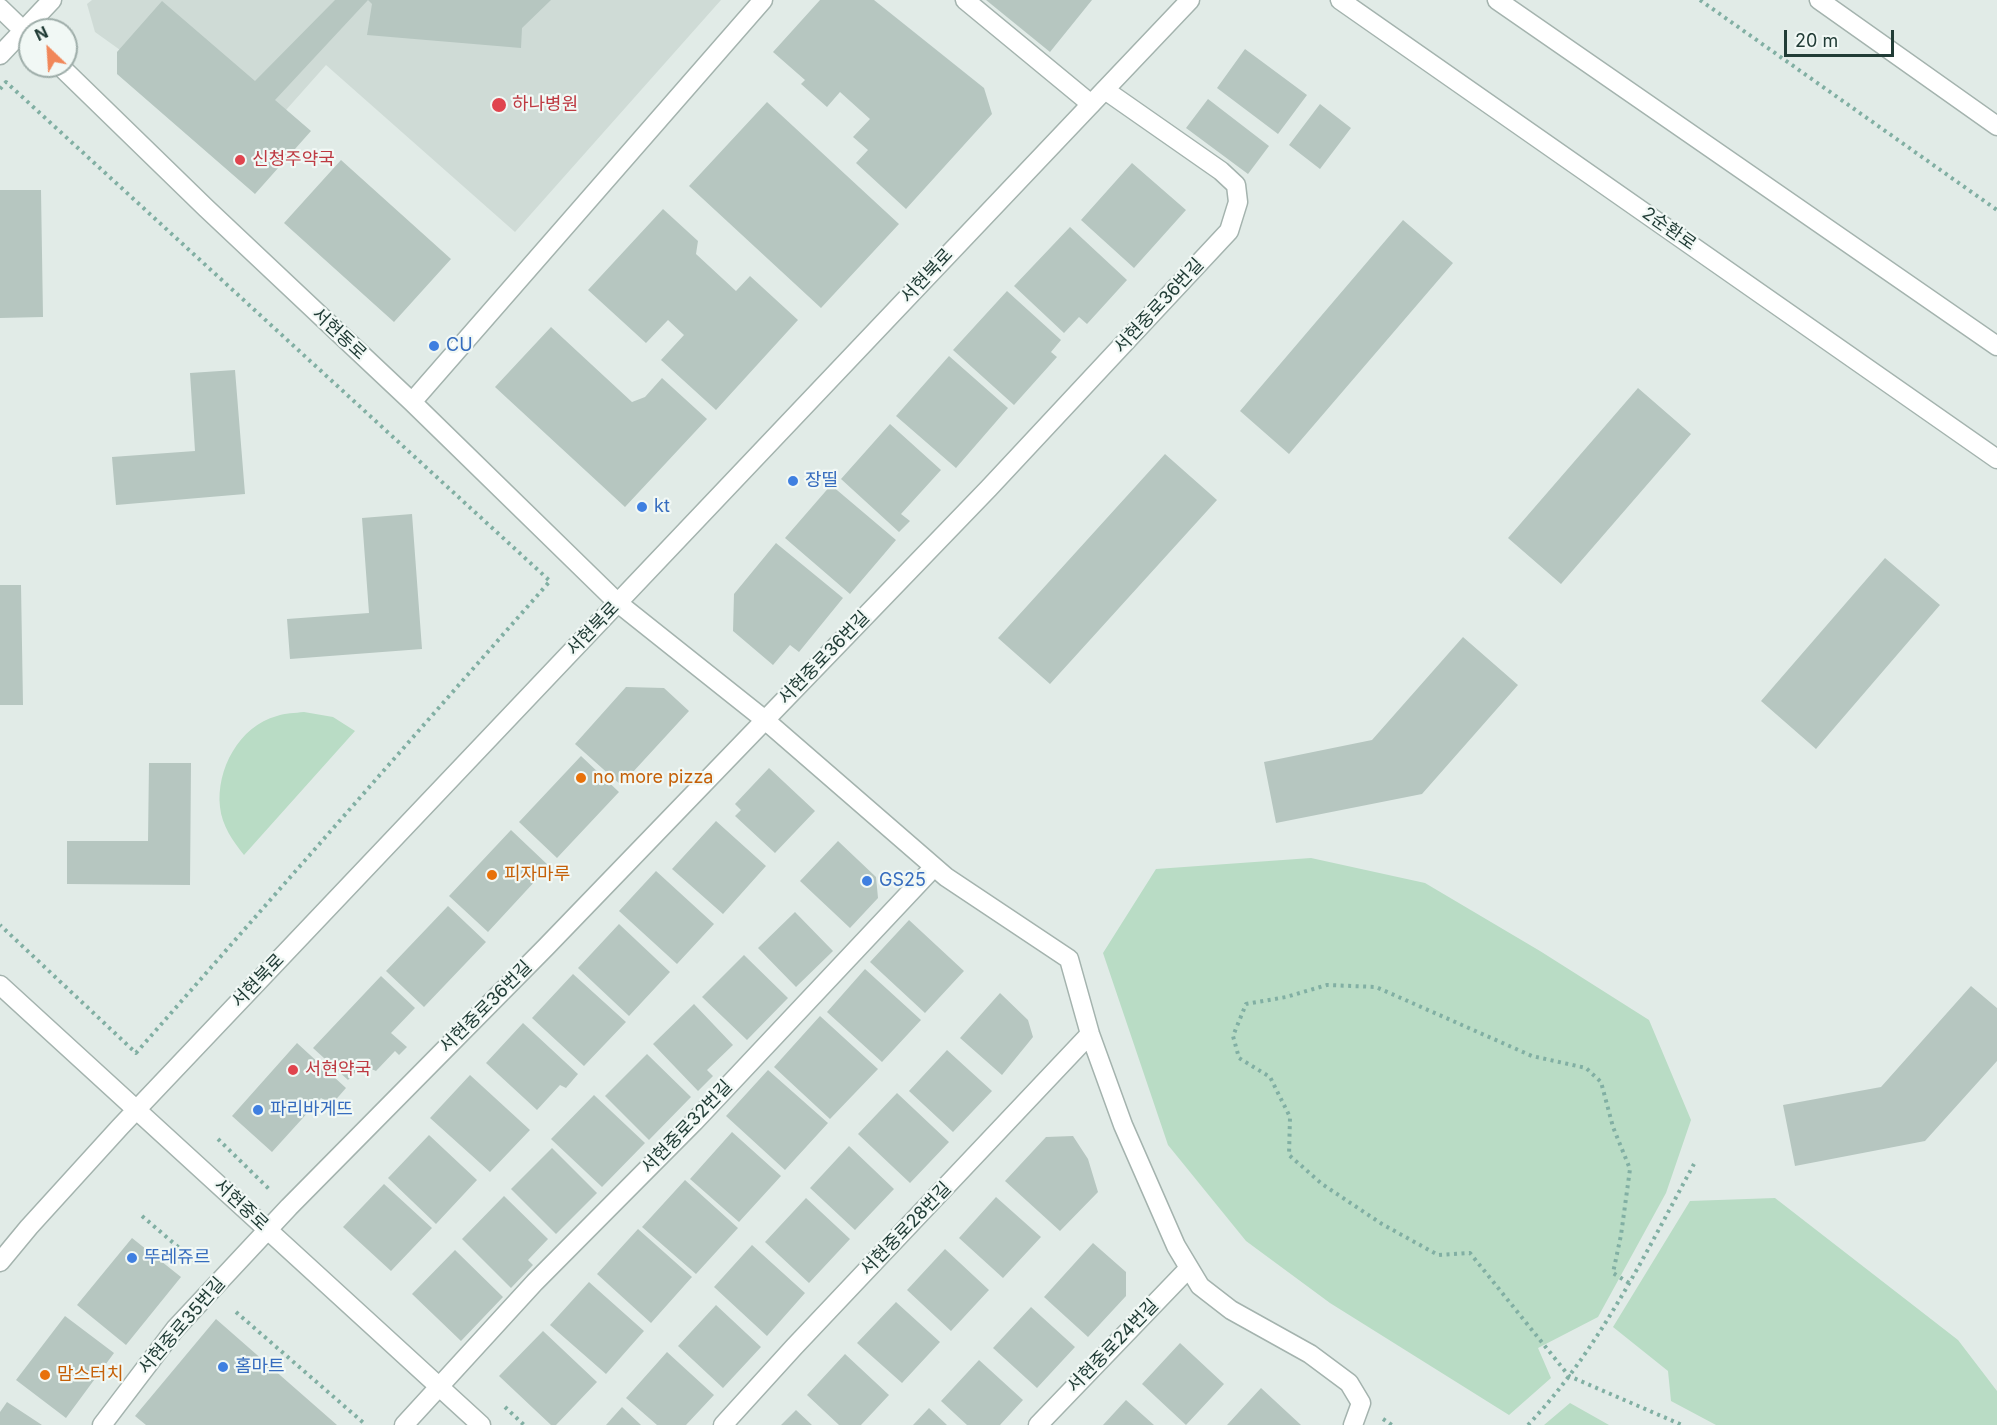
<!DOCTYPE html>
<meta charset="utf-8">
<style>
body{margin:0}
#map{position:relative;width:1997px;height:1425px;overflow:hidden;background:#e1ebe7;font-family:Inter,sans-serif}
canvas{display:block}
.north{position:absolute;left:18px;top:18px;width:60px;height:60px;box-sizing:border-box;background:#f1f8f5;border:2px solid #9eada9;border-radius:50%;rotate:335deg;font-size:16px;font-weight:700;line-height:24px;text-align:center;color:#213c36}
.north::after{content:'';display:block;margin:auto;width:21px;height:27px;background:#f18759;clip-path:polygon(50% 0,100% 100%,50% 72%,0 100%)}
.scale{position:absolute;left:1784px;top:30px;width:110px;height:27px;box-sizing:border-box;border:3px solid #213c36;border-top:0;padding-left:8px;font-size:18px;line-height:21px;white-space:nowrap;color:#213c36;-webkit-text-stroke:4px #f1f8f5;paint-order:stroke}
</style>
<div id="map">
<canvas width="1997" height="1425"></canvas>
<div class="north">N</div>
<div class="scale">20 m</div>
</div>
<script>
const ctx = document.querySelector('canvas').getContext('2d');
ctx.lineJoin = 'round';
function fillPath(path, color) { ctx.fillStyle = color; ctx.fill(path, 'evenodd'); }
function strokePath(path, color, width, dash) { ctx.strokeStyle = color; ctx.lineWidth = width; ctx.lineCap = dash ? 'butt' : 'round'; ctx.setLineDash(dash || []); ctx.stroke(path); }
function label(font, color, halo, rows, align = 'center') {
  ctx.font = font + ' Inter,"Noto Sans KR",sans-serif'; ctx.lineWidth = 4.5; ctx.setLineDash([]); ctx.textBaseline = 'middle'; ctx.strokeStyle = halo; ctx.fillStyle = color; for (const [text, x, y, turn = 0] of rows) {
    ctx.save(); ctx.translate(x, y); ctx.rotate((+turn || 0) * Math.PI / 180); ctx.textAlign = isNaN(turn) ? turn : align; if (halo) ctx.strokeText(text, 0, 0); ctx.fillText(text, 0, 0); ctx.restore();
  }
}
fillPath(new Path2D(`
 M92 0H721L515 232 326 65 254 146 95 32 87 4Z`), '#cfdbd6');
fillPath(new Path2D(`
 M304 712 333 717 355 731 244 855C233 841 222 826 220 807 216 770 239 726 277 716 285 713 295 713 304 712Z
 M1311 858 1425 883 1540 951 1649 1020 1691 1120 1666 1193 1598 1317 1538 1348 1551 1378 1509 1415 1330 1303 1246 1241 1168 1145 1103 953 1156 869Z
 M1775 1198 1958 1340 1997 1391V1425H1716L1671 1401 1668 1371 1613 1327 1690 1201Z
 M1570 1403 1609 1425H1544Z`), '#b9dcc5');
fillPath(new Path2D(`
 M335 0H551L522 28 521 48 367 35 372 4 368 0 275 100 311 131 255 194 117 74V52L162 1 255 81Z
 M820 0H874L984 88 992 114 906 209 856 163 868 150 853 137 870 119 840 92 827 107 801 84 805 80 773 52Z
 M986 0H1092L1050 52Z
 M1245 49 1307 95 1278 134 1217 88Z
 M1208 99 1269 146 1248 174 1186 128Z
 M767 102 899 224 821 308 689 186Z
 M1320 104 1351 128 1320 169 1289 145Z
 M341 160 451 259 394 322 284 223Z
 M1132 163 1186 210 1134 268 1081 220Z
 M0 190H41L43 317 0 318Z
 M663 209 698 241 696 254 736 291 750 276 798 320 716 410 661 360 684 335 668 320 646 343 588 290Z
 M1403 220 1453 263 1289 454 1240 411Z
 M1070 227 1127 280 1087 324 1079 317 1064 333 1014 286Z
 M1007 291 1061 340 1051 352 1057 357 1014 405 953 350Z
 M551 327 632 402 645 397 662 378 707 419 625 507 495 387Z
 M949 356 1008 408 956 468 896 416Z
 M235 370 245 494 116 505 112 457 195 451 190 373Z
 M1638 388 1691 434 1561 584 1508 538Z
 M890 424 941 470 901 514 910 521 899 532 841 479Z
 M1165 454 1217 500 1050 684 998 638Z
 M831 485 896 540 850 594 785 538Z
 M412 514 422 649 290 659 287 619 369 613 362 518Z
 M776 543 843 598 799 652 790 645 773 665 733 631 734 594Z
 M1885 558 1940 605 1816 749 1761 701Z
 M0 585H21L23 705H0Z
 M1463 637 1518 685 1422 794 1276 823 1264 762 1372 740Z
 M626 687 664 688 689 711 621 785 575 744Z
 M581 756 619 792 557 858 519 822Z
 M149 763H191L190 885 67 884V841H148Z
 M769 768 815 811 775 853 735 816 741 810 735 804Z
 M716 821 766 866 723 914 672 869Z
 M511 830 549 866 488 932 449 896Z
 M838 841 876 877 878 898 850 928 800 881Z
 M656 871 714 924 677 964 619 911Z
 M448 906 486 942 424 1007 386 971Z
 M795 912 833 951 796 987 758 948Z
 M909 920 964 971 925 1013 870 962Z
 M619 924 670 972 629 1016 578 968Z
 M744 955 788 998 747 1040 702 997Z
 M865 969 921 1020 882 1062 827 1012Z
 M573 974 626 1022 584 1066 532 1018Z
 M381 976 415 1008 391 1033 407 1047 399 1055 395 1051 376 1071 362 1065 348 1080 313 1048Z
 M1971 986 1997 1008V1061L1925 1141 1795 1166 1783 1105 1881 1087Z
 M1000 993 1028 1020 1033 1037 1002 1075 960 1038Z
 M694 1004 733 1045 707 1070 713 1076 698 1091 653 1044Z
 M820 1016 878 1069 830 1119 774 1067Z
 M523 1023 578 1074 566 1088 560 1085 537 1110 486 1063Z
 M297 1043 346 1088 332 1104 321 1098 272 1152 232 1116Z
 M947 1050 992 1091 953 1132 909 1091Z
 M647 1054 691 1097 649 1140 605 1096Z
 M768 1070 828 1123 785 1170 726 1116Z
 M470 1075 530 1130 490 1172 430 1118Z
 M897 1093 949 1142 910 1183 858 1134Z
 M594 1095 645 1143 602 1187 551 1139Z
 M732 1132 781 1176 739 1222 690 1179Z
 M429 1135 477 1180 436 1224 388 1178Z
 M1073 1136 1088 1159 1098 1192 1060 1231 1005 1181 1046 1137Z
 M849 1146 894 1189 855 1230 810 1188Z
 M552 1148 597 1193 556 1234 511 1189Z
 M685 1180 738 1228 696 1274 642 1227Z
 M384 1184 432 1228 391 1271 343 1227Z
 M504 1196 548 1239 528 1260 533 1265 511 1288 462 1239Z
 M996 1197 1041 1237 1003 1278 959 1238Z
 M806 1198 850 1239 809 1283 765 1242Z
 M638 1229 692 1277 651 1323 597 1274Z
 M132 1238 181 1277 126 1345 77 1305Z
 M1093 1243 1126 1272V1296L1088 1337 1044 1297Z
 M752 1245 805 1293 767 1336 714 1287Z
 M945 1249 989 1290 951 1331 907 1290Z
 M455 1250 503 1297 461 1341 412 1294Z
 M589 1282 644 1331 606 1374 550 1325Z
 M896 1302 940 1342 902 1383 857 1343Z
 M716 1305 761 1347 723 1388 678 1346Z
 M1031 1307 1075 1347 1037 1388 993 1348Z
 M65 1316 114 1353 66 1418 16 1380Z
 M216 1319 337 1425H146L135 1416Z
 M543 1331 597 1382 556 1425H551L499 1376Z
 M1180 1343 1224 1384 1186 1425 1142 1384Z
 M667 1352 714 1395 686 1425H657L626 1398Z
 M845 1354 889 1395 861 1425H839L807 1395Z
 M979 1360 1023 1400 1000 1425H967L941 1401Z
 M1261 1388 1301 1425H1227Z
 M1126 1400 1154 1425H1103Z
 M7 1402 42 1425H0V1412Z
 M622 1407 641 1425H606Z
 M929 1408 947 1425H913Z
 M796 1410 812 1425H781Z`), '#b6c6c0');
const minor = new Path2D(`
 M965 0 1091 104
 M1819 0 1997 126
 M0 8 30 37
 M0 55 52 0
 M60 66 206 208 412 402 618 603 765 720 946 877 1069 959 1090 1034 1123 1125 1176 1246 1200 1286 1231 1310 1310 1354 1349 1383 1361 1403 1353 1425
 M412 402 763 0
 M102 1425 175 1329 289 1207 546 947 989 488 1229 231 1238 202 1236 185 1221 171 1105 90
 M404 1425 535 1282 694 1122 934 867
 M723 1425 794 1347 1090 1034
 M1038 1425 1189 1268`);
const tertiary = new Path2D(`
 M1340 0 1997 459
 M1497 0 1997 346
 M0 985 481 1425
 M0 1262 29 1227 120 1127 1190 0`);
strokePath(minor, '#a4b3ae', 21);
strokePath(tertiary, '#a4b3ae', 21);
strokePath(new Path2D(`
 M1700 0 1997 210
 M0 89 6 82 550 581 136 1053 0 925
 M218 1139 269 1189
 M142 1216 198 1264
 M1629 1283 1613 1273 1621 1235 1630 1169 1613 1127 1601 1082 1586 1068 1532 1056 1376 987 1327 985 1286 997 1246 1004 1233 1036 1239 1058 1270 1077 1290 1117 1289 1155 1322 1184 1382 1224 1438 1255 1470 1253 1569 1376 1682 1425
 M236 1312 366 1425
 M505 1407 524 1425
 M1383 1419 1392 1425
 M1528 1425C1599 1350 1645 1254 1694 1164`), '#81afa3', 4, [3, 4.5]);
strokePath(minor, '#fff', 18);
strokePath(tertiary, '#fff', 18);
for (const [x, y, r, color] of [
 [499,105,8,"#e0444e"],
 [240,160,6,"#e0444e"],
 [434,346,6,"#3f7fe0"],
 [793,481,6,"#3f7fe0"],
 [642,507,6,"#3f7fe0"],
 [581,778,6,"#e8710a"],
 [492,875,6,"#e8710a"],
 [867,881,6,"#3f7fe0"],
 [293,1070,6,"#e0444e"],
 [258,1110,6,"#3f7fe0"],
 [132,1258,6,"#3f7fe0"],
 [223,1367,6,"#3f7fe0"],
 [45,1375,6,"#e8710a"]
]) { const dot = new Path2D(); dot.arc(x, y, r, 0, 2 * Math.PI); ctx.fillStyle = color; ctx.fill(dot); strokePath(dot, '#f1f8f5', 2); }
label('18px', '#be3a42', '#f1f8f5', [
 ["하나병원",512,105],
 ["신청주약국",252,160],
 ["서현약국",305,1070]
], 'left');
label('18px', '#213c36', '#f1f8f5', [
 ["2순환로",1669,229,35],
 ["서현북로",927,276,-47],
 ["서현중로36번길",1159,306,-47],
 ["서현동로",339,334,43],
 ["서현북로",593,629,-46],
 ["서현중로36번길",824,658,-46],
 ["서현북로",258,981,-46],
 ["서현중로36번길",486,1007,-45],
 ["서현중로32번길",687,1127,-46],
 ["서현중로",241,1205,43],
 ["서현중로28번길",906,1229,-46],
 ["서현중로35번길",182,1326,-49],
 ["서현중로24번길",1113,1346,-46]
]);
label('18px', '#366cbe', '#f1f8f5', [
 ["CU",446,346],
 ["장띨",805,481],
 ["kt",654,507],
 ["GS25",879,881],
 ["파리바게뜨",270,1110],
 ["뚜레쥬르",144,1258],
 ["홈마트",235,1367]
], 'left');
label('18px', '#c56008', '#f1f8f5', [
 ["no more pizza",593,778],
 ["피자마루",504,875],
 ["맘스터치",57,1375]
], 'left');
</script>
